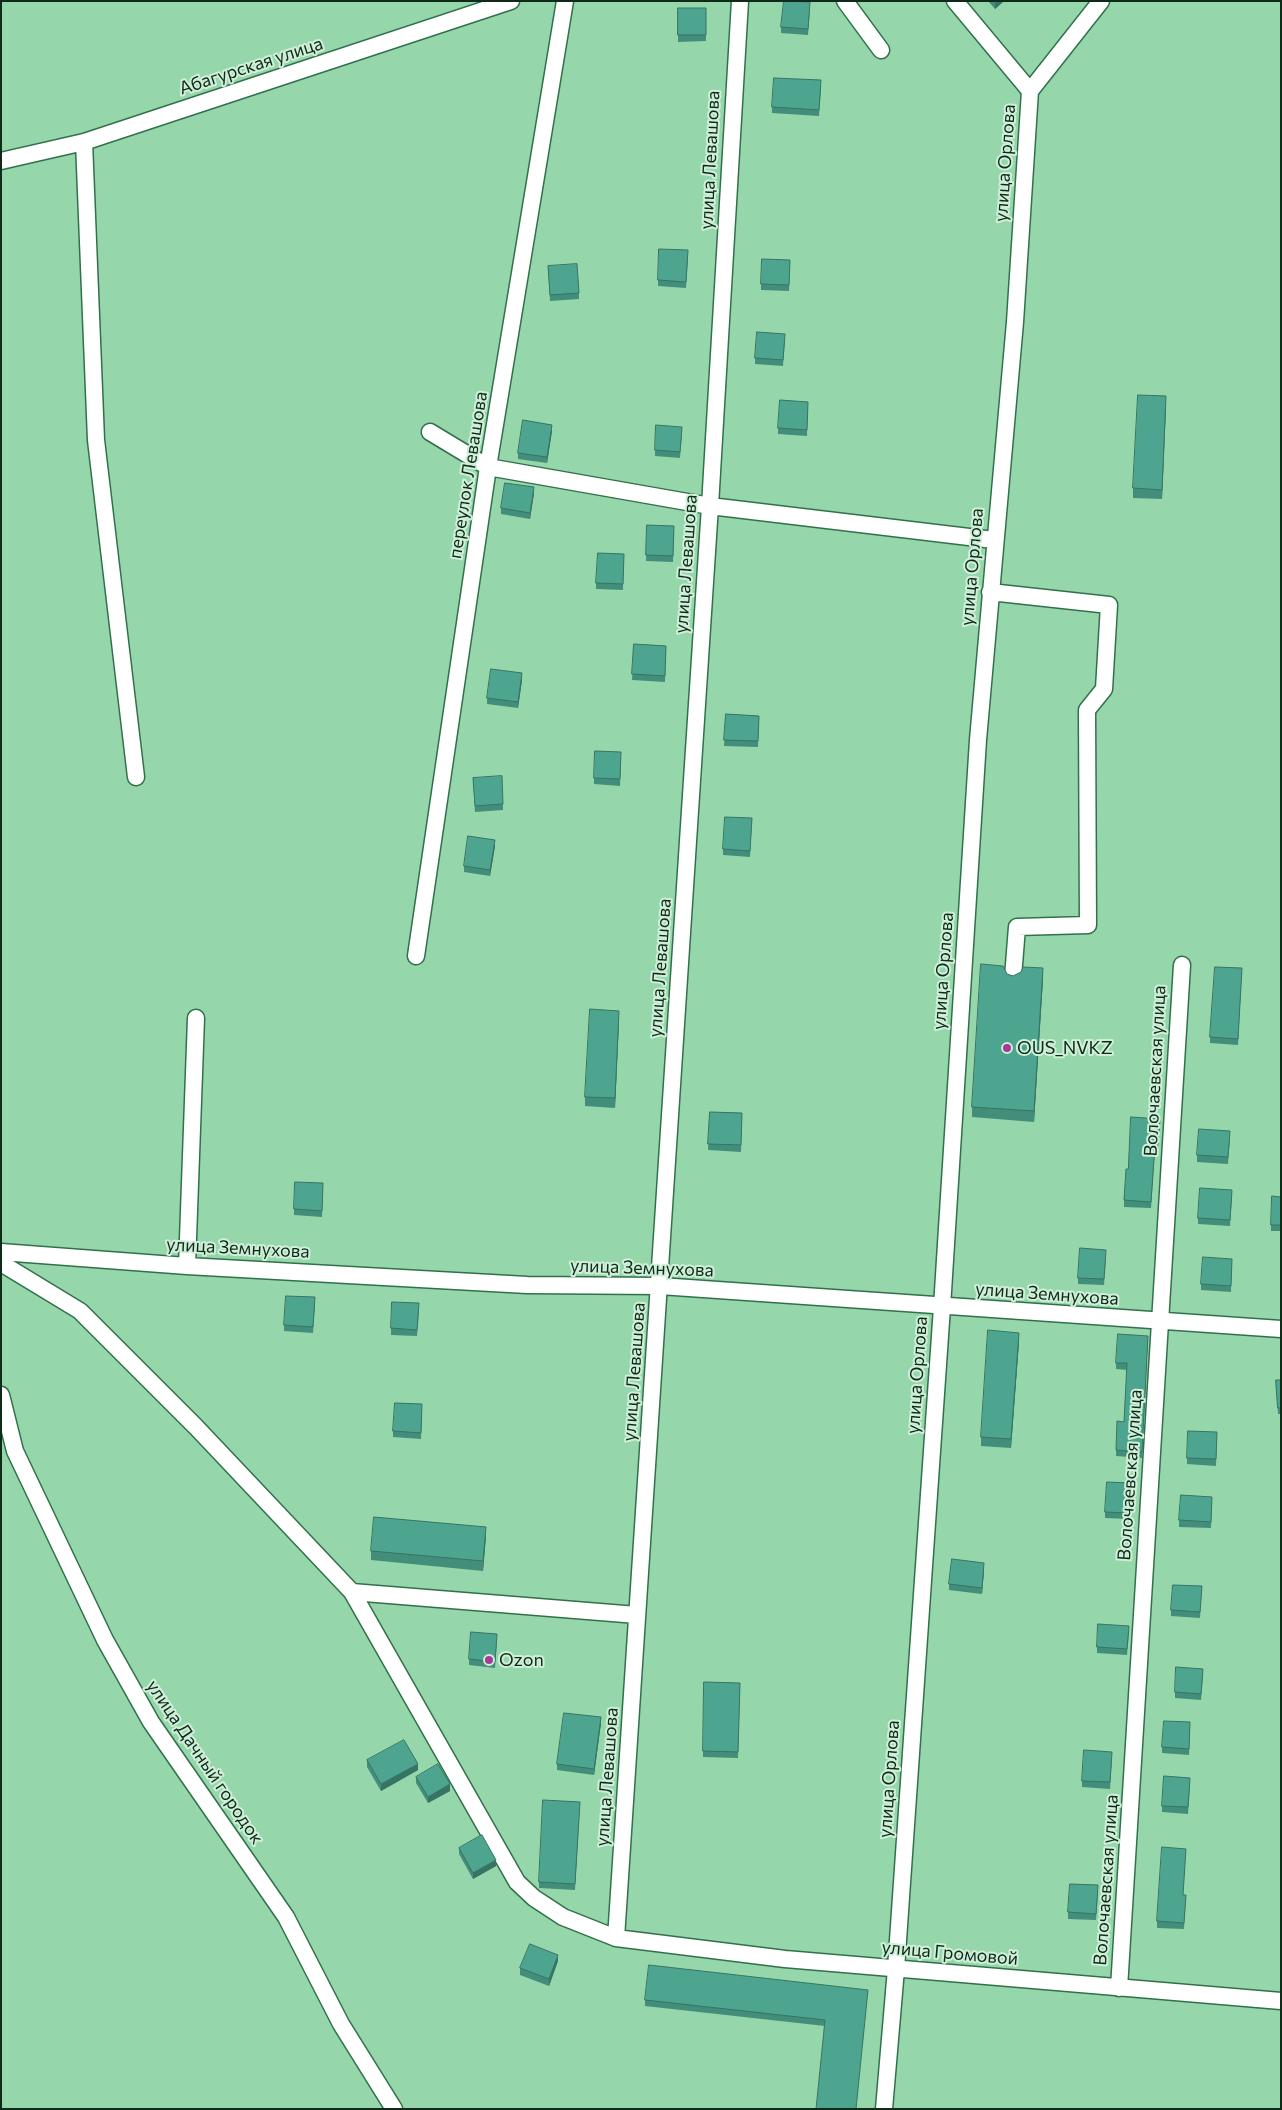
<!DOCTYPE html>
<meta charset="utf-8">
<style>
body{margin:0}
#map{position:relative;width:1282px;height:2110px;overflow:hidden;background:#95d7ab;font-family:Commissioner,sans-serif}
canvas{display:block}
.frame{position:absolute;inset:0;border:2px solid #0f2a19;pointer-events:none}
</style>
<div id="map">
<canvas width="1282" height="2110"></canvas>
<div class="frame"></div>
</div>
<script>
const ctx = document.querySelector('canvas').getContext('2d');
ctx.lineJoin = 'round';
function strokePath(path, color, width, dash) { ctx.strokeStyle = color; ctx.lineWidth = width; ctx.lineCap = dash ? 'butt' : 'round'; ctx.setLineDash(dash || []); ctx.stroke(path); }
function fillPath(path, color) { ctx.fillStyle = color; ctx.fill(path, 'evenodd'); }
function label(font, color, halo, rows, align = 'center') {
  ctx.font = font + ' Commissioner,sans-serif'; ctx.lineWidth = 4; ctx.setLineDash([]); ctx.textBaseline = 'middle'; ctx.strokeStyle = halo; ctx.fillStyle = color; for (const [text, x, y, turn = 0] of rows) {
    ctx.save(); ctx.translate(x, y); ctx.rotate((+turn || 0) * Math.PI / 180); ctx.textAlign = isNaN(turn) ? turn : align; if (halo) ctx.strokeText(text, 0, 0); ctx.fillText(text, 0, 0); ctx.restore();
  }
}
const minor = new Path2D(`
 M845 1 881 50
 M955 1 1030 91
 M84 142 96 440 136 777
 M1 161 84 142 511 1
 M430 432 488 467 710 506 994 540
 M990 592 1109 605 1104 689 1087 710 1088 925 1017 927 1013 977
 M416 956 488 467 565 1
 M1 1252 187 1266 527 1285 660 1286 1281 1329
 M1 1263 80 1311 196 1427 352 1592 517 1882 534 1898 563 1917 616 1938 785 1959 1281 2001
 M187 1266 196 1018
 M1 1395 15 1451 105 1640 151 1722 286 1917 341 2024 394 2109
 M352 1592 637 1615
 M616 1938 710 506 740 1
 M1119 1988 1182 965
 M884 2109 896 1969 942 1307 978 740 1015 322 1030 91 1101 1`);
strokePath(minor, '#31714a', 19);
strokePath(minor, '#fff', 16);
fillPath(new Path2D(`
 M988 1H1004L995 9Z
 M678 8H706V41L678 42Z
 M810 8 808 35 781 33V27Z
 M821 87 819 116 772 113V107Z
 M688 257 686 288 658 286V280Z
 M790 260 789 291 761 290V284Z
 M548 266 579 293V299L550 301Z
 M785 340 783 366 755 364V358Z
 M808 402 807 436 778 434V428Z
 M1166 406 1162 499 1133 498V488Z
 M552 431 547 463 518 459V453Z
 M682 433 680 458 655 456V450Z
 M534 493 530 519 501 514V508Z
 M647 525 674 532 673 562 646 561Z
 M624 554 623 590 596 589V583Z
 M634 644 666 646 665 682 632 680Z
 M522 680 518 708 487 704V698Z
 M726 714 759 716 758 747 724 746Z
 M621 758 620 786 594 784V778Z
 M473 778 503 804V810L475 812Z
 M752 818 750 857 723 855V849Z
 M495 846 490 876 464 872V866Z
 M1242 968 1238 1045 1210 1043V1037Z
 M1007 974 1013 976 1043 979 1034 1122 972 1117V1107Z
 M619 1020 615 1108 585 1106V1097Z
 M710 1112 742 1113 741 1152 708 1150Z
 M1160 1119 1158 1150H1155L1151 1208 1124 1207V1200L1128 1169Z
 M1230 1138 1228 1164 1197 1162V1155Z
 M323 1189 322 1217 294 1215V1209Z
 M1232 1197 1230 1226 1198 1224V1218Z
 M1281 1197V1231H1271V1225Z
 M1106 1256 1104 1285 1078 1284V1278Z
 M1232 1259 1231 1292 1201 1290V1284Z
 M315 1304 313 1333 284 1331V1325Z
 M419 1310 417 1336 391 1335V1328Z
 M1148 1336 1142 1458 1116 1456V1450L1124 1422 1127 1370 1116 1369V1363Z
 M1019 1342 1011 1448 981 1446V1437Z
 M1276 1380H1281V1414H1278Z
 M422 1410 421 1439 393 1437V1431Z
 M1217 1432 1216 1466 1187 1464V1458Z
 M1131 1489 1129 1519 1105 1518V1512Z
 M1212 1503 1211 1528 1179 1527V1520Z
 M486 1536 483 1571 371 1560V1551Z
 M984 1570 982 1594 949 1590V1584Z
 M1202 1586 1200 1618 1171 1616V1610Z
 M1129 1632 1127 1655 1097 1653V1647Z
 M497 1641 495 1668 469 1665V1659Z
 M1203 1675 1201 1700 1175 1698V1692Z
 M740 1683 738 1758 703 1757V1751Z
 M601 1723 594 1775 557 1770V1764Z
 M1190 1728 1189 1755 1162 1753V1747Z
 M1112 1758 1110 1789 1082 1787V1781Z
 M367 1760 418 1770 381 1791 367 1767Z
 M416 1777 450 1791 428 1803 416 1783Z
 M1190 1784 1188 1814 1162 1812V1806Z
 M580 1802 575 1890 539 1888V1882Z
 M459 1848 496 1866 473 1879 459 1854Z
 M1098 1892 1096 1920 1068 1919V1912Z
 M1184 1895H1186L1184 1929 1157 1928V1921Z
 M558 1961 549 1986 520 1975V1968Z
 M868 1996 825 2026 645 2006V2000Z`), '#438e7b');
fillPath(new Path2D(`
 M997 1H1004L995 9V3Z
 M1166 396V406L1162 499V490Z
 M552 425V431L547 463V457Z
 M534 487V493L530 519V513Z
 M522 673V680L518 708V702Z
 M495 840V846L490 876V870Z
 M1043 968V979L1034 1122V1111Z
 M619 1011V1020L615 1108V1098Z
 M1019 1333V1342L1011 1448V1439Z
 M486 1527V1536L483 1571V1561Z
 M984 1563V1570L982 1594V1588Z
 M601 1717V1723L594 1775V1769Z
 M418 1764V1770L381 1791V1784Z
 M450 1784V1791L428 1803V1797Z
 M496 1860V1866L473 1879V1873Z
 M558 1955V1961L549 1986V1979Z`), '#377464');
const building = new Path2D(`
 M784 1 810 2 808 29 781 27Z
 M678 8H706V35H678Z
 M774 78 821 80 819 110 772 107Z
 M659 249 688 250 686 282 658 280Z
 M762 259 790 260 789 285 761 284Z
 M577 264 579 293 550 295 548 266Z
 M757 332 785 334 783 360 755 358Z
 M1138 395 1166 396 1162 490 1133 488Z
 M780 400 808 402 807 430 778 428Z
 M523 420 552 425 547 457 518 453Z
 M656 425 682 427 680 452 655 450Z
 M505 483 534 487 530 513 501 508Z
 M647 525 674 526 673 556 646 555Z
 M598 553 624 554 623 584 596 583Z
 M634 644 666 646 665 676 632 674Z
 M491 669 522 673 518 702 487 698Z
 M726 714 759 716 758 741 724 740Z
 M595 751 621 752 620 779 594 778Z
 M502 776 503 804 475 806 473 778Z
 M725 817 752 818 750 851 723 849Z
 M468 836 495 840 490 870 464 866Z
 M981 964 1003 966 1007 974 1013 976 1021 972 1023 967 1043 968 1034 1111 972 1107Z
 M1215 967 1242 968 1238 1039 1210 1037Z
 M590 1009 619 1011 615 1098 585 1097Z
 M710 1112 742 1113 741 1145 708 1144Z
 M1131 1117 1160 1119 1158 1144H1155L1151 1202 1124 1200 1126 1169H1128Z
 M1199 1129 1230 1131 1228 1157 1197 1155Z
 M295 1182 323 1183 322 1211 294 1209Z
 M1200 1188 1232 1190 1230 1220 1198 1218Z
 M1272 1196 1281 1197V1225H1271Z
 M1080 1248 1106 1250 1104 1279 1078 1278Z
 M1203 1257 1232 1259 1231 1286 1201 1284Z
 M286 1296 315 1297 313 1327 284 1325Z
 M392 1302 419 1303 417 1330 391 1328Z
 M988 1330 1019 1333 1011 1439 981 1437Z
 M1118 1334 1148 1336 1142 1452 1116 1450 1117 1421 1124 1422 1127 1363H1116Z
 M1276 1380H1281V1408H1278Z
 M395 1403 422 1404 421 1433 393 1431Z
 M1188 1431 1217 1432 1216 1459 1187 1458Z
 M1107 1482 1131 1483 1129 1513 1105 1512Z
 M1181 1495 1212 1497 1211 1522 1179 1520Z
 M374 1517 486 1527 483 1561 371 1551Z
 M952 1559 984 1563 982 1588 949 1584Z
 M1173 1585 1202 1586 1200 1612 1171 1610Z
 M1098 1624 1129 1626 1127 1649 1097 1647Z
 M471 1632 497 1634 495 1662 469 1659Z
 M1176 1667 1203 1669 1201 1694 1175 1692Z
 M704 1682 740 1683 738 1752 703 1751Z
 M564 1713 601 1717 594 1769 557 1764Z
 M1164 1721 1190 1722 1189 1749 1162 1747Z
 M404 1740 418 1764 381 1784 367 1760Z
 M1084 1750 1112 1752 1110 1782 1082 1781Z
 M438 1764 450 1784 428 1797 416 1777Z
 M1164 1776 1190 1778 1188 1807 1162 1806Z
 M543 1800 580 1802 575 1884 539 1882Z
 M482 1835 496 1860 473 1873 459 1848Z
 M1162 1847 1186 1849 1183 1895H1186L1184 1923 1157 1921Z
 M1070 1884 1098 1885 1096 1914 1068 1912Z
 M530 1944 558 1955 549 1979 520 1968Z
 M649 1965 868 1990 856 2109H816L825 2020 645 2000Z`);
fillPath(building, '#4ea58f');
strokePath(building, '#377464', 1);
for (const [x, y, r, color] of [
 [1007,1048,5,"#a83997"],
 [489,1660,5,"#a83997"]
]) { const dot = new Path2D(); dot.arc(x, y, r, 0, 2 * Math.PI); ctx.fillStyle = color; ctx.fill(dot); strokePath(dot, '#cfefd8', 2); }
label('18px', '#0f2a19', '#cfefd8', [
 ["Абагурская улица",251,66,-18],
 ["улица Левашова",710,160,-87],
 ["улица Орлова",1005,163,-86],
 ["переулок Левашова",468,475,-81],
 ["улица Левашова",686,564,-86],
 ["улица Орлова",972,567,-85],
 ["улица Левашова",660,968,-86],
 ["улица Орлова",943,971,-86],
 ["Волочаевская улица",1155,1071,-87],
 ["улица Земнухова",238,1248,3],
 ["улица Земнухова",642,1268,2],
 ["улица Земнухова",1047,1294,4],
 ["улица Левашова",634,1372,-86],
 ["улица Орлова",917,1375,-86],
 ["Волочаевская улица",1130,1475,-86],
 ["улица Дачный городок",205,1762,56],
 ["улица Левашова",607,1777,-86],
 ["улица Орлова",889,1779,-86],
 ["Волочаевская улица",1106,1880,-86],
 ["улица Громовой",950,1953,5]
]);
label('18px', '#0f2a19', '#cfefd8', [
 ["OUS_NVKZ",1017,1048],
 ["Ozon",499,1660]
], 'left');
</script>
